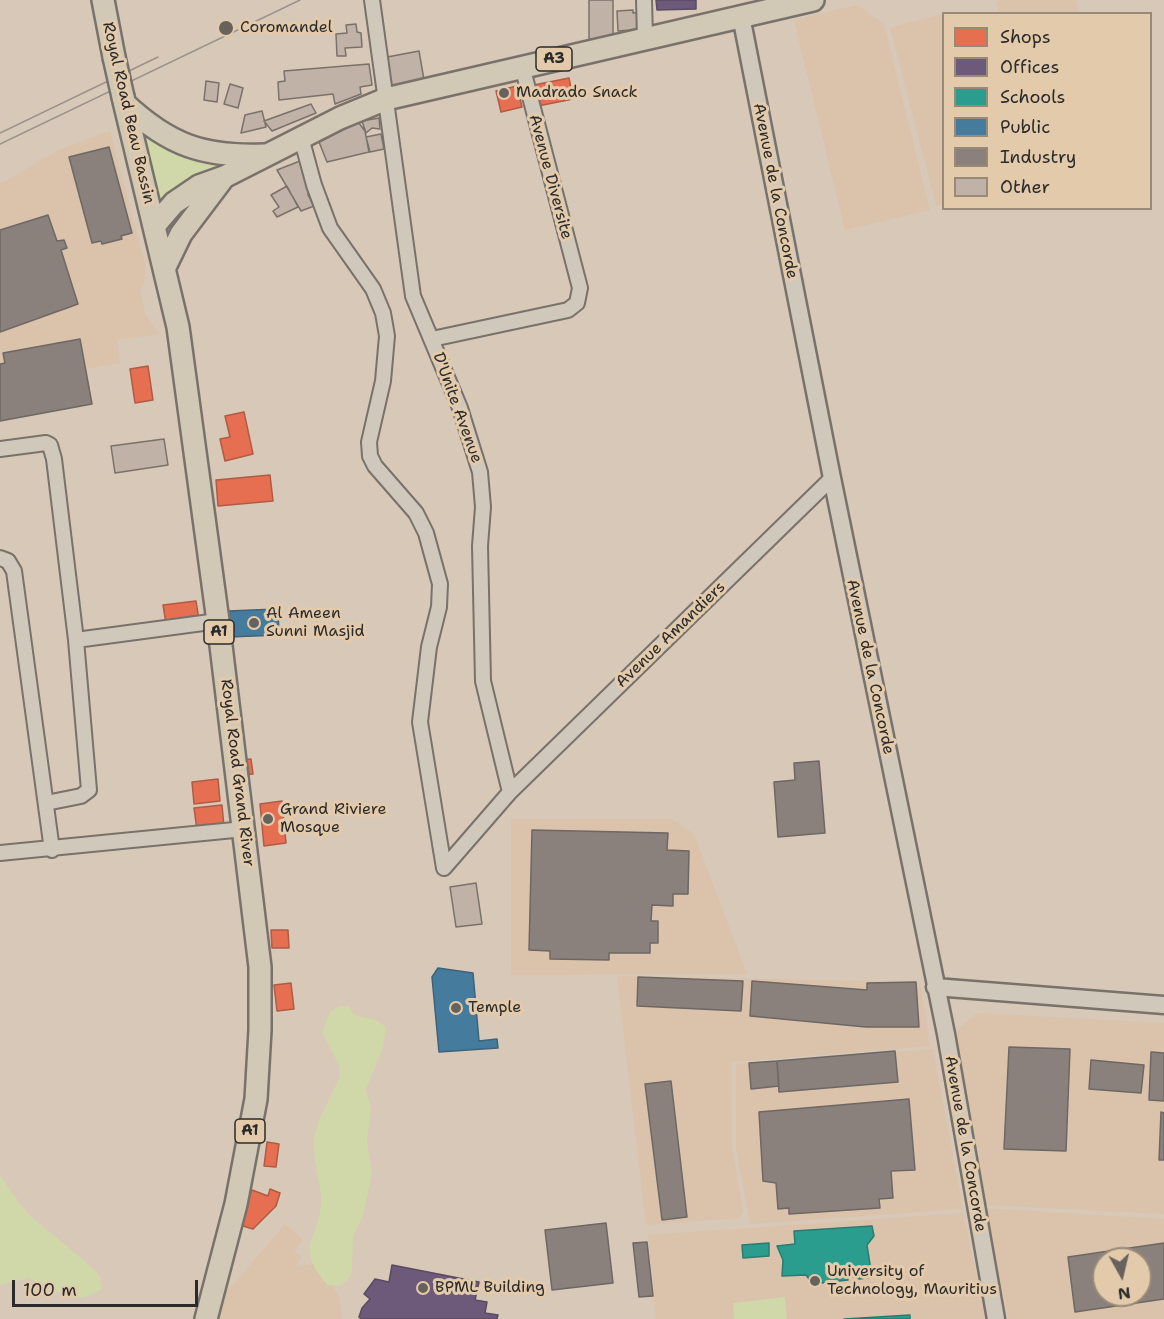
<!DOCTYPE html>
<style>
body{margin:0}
#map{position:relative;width:1164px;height:1319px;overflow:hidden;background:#d8c8b8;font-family:"Shantell Sans",sans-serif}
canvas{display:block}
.legend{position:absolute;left:942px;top:12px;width:210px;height:198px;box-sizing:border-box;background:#e2caab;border:2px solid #998a78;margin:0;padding:8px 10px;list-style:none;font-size:18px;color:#2b2b2b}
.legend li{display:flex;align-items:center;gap:12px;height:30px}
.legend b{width:30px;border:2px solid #998a78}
.north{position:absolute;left:1092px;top:1247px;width:60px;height:60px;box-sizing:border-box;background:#e2caab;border:2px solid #998a78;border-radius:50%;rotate:172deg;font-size:16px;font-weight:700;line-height:24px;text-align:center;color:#2b2b2b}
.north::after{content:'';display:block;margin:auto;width:21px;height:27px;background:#68625c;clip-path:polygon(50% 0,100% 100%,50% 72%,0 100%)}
.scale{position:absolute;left:12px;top:1280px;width:186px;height:27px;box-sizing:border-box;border:3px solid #2b2b2b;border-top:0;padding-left:8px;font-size:18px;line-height:21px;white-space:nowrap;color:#2b2b2b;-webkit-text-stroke:4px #e2caab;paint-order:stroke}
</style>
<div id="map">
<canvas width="1164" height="1319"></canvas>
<ul class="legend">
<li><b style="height:16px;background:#e76f51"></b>Shops</li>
<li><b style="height:16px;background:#6d597a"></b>Offices</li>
<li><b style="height:16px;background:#2a9d8f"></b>Schools</li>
<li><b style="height:16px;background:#457b9d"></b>Public</li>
<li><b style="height:16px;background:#8a817c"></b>Industry</li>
<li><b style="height:16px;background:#c0b2a6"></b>Other</li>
</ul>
<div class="north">N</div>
<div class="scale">100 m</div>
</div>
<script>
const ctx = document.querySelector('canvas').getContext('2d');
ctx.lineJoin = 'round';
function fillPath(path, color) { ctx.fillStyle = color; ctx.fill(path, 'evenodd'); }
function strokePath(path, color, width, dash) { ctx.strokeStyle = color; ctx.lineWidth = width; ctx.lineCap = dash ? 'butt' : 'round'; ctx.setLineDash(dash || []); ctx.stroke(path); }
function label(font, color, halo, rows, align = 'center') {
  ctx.font = font + ' "Shantell Sans",sans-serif'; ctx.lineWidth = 6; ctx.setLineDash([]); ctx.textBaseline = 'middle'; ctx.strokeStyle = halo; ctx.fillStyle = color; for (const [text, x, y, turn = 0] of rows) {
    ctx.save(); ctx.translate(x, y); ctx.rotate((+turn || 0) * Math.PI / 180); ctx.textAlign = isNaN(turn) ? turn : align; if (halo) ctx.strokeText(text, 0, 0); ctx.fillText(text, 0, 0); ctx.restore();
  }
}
fillPath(new Path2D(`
 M1003 0H1076L1079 13H999L996 2Z
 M857 5 884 24 930 210 845 230 794 20Z
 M943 14 944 204 936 206 890 27Z
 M110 131 146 268 144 283 140 289 145 314 160 334 117 340 120 363 87 369 92 404 0 421V184L61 149Z
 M511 819H671L694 834 747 974 511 975Z
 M617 976 920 982 930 1046 731 1062 732 1147 743 1212 739 1218 646 1225Z
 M977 1013 1164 1023V1214L985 1205 950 1036Z
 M933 1049 963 1209 750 1224 736 1148V1064Z
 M983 1208 1164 1219V1319H1009ZM1104 1259H1140V1295H1104Z
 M963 1213 986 1319H656L648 1235Z
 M285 1224 303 1240 294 1251 302 1258 295 1267 321 1263 339 1298 342 1319H217L224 1290 233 1285Z`), '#dac2ab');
fillPath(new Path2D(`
 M142 130 227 162 188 180 162 209Z
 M339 1006H349L354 1015 376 1020 386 1027 383 1048 366 1089 371 1109 367 1141 372 1173 363 1216 353 1236 352 1272 348 1280 338 1286 327 1285C295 1244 316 1246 321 1205 323 1190 312 1160 314 1140 315 1123 333 1093 340 1076L339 1065 322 1032 330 1012Z
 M0 1176 28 1214 93 1268 100 1277 102 1288C79 1309 52 1289 28 1278L0 1285Z
 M785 1297 787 1319H734L733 1303Z`), '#d0d7a8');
const shops = new Path2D(`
 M569 78 573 99 538 106 534 85Z
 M517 86 522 107 501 112 496 91Z
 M148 366 153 400 135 403 130 369Z
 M244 412 253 454 225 461 220 439 230 437 225 416Z
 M270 475 273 501 218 506 216 480Z
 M196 601 200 626 167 630 163 605Z
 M251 759 253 774 244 775 242 760Z
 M218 779 220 801 194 804 192 782Z
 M282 801 286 843 264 846 260 804Z
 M222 805 224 827 197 830 194 808Z
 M271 930H288L289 948H272Z
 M291 983 294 1009 277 1011 274 985Z
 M267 1142 279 1144 276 1167 264 1166Z
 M270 1189 280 1193 276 1206 253 1229 240 1225 252 1190 268 1196Z`);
fillPath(shops, '#e76f51');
strokePath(shops, '#af5b46', 1.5);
const offices = new Path2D(`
 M656 0H696V9L657 10Z
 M392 1265 479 1282 475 1300 487 1302 485 1313 498 1315 497 1319H361L359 1317 362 1308 370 1299 364 1294 375 1279 389 1282Z`);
fillPath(offices, '#6d597a');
strokePath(offices, '#594b62', 1.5);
const schools = new Path2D(`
 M872 1226 874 1236 867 1245 872 1277 860 1279 852 1277 851 1270H847L848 1280 821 1283V1278L809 1279 806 1275 782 1276 783 1260 777 1246 795 1244 794 1231Z
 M769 1243V1256L743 1258 742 1245Z
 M910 1315V1319H844Z`);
fillPath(schools, '#2a9d8f');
strokePath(schools, '#2a7b71', 1.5);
const public = new Path2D(`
 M278 609 279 635 229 637 228 611Z
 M438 968 473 973 479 1041 497 1039 498 1048 439 1052 432 977Z`);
fillPath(public, '#457b9d');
strokePath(public, '#3d637b', 1.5);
const industry = new Path2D(`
 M109 147 132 233 121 236 122 239 102 244 101 241 92 243 69 157Z
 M48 215 57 241 64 240 67 248 61 250 78 304 0 332V230Z
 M80 339 92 404 0 421V364L5 363 3 353Z
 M819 761 825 833 778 837 774 782 795 780 794 763Z
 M532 830 668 833 667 850 689 851 688 894H673V906L652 905 651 921H658V943H650V953H609V960L550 959V951L529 950Z
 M638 977 743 981 741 1011 637 1006Z
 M752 981 867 990V983L916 982 919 1027H866L750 1016Z
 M1009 1047 1070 1049 1066 1151 1004 1149Z
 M895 1051 898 1082 779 1092 777 1061Z
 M1151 1052 1164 1053V1101L1149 1100Z
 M1091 1060 1144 1065 1141 1093 1089 1089Z
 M777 1061 779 1086 751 1089 749 1063Z
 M671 1081 687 1217 662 1220 645 1084Z
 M909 1099 915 1170 891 1171 893 1198 879 1199 880 1208 789 1214V1208L778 1209 776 1183 763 1181 759 1112Z
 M1161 1112 1164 1113V1160H1159Z
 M606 1223 613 1283 552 1290 545 1230Z
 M647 1242 653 1296 639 1297 633 1243Z
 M1164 1243V1299L1075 1312 1068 1257ZM1104 1259H1140V1295H1104Z`);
fillPath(industry, '#8a817c');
strokePath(industry, '#6e6764', 1.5);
const building = new Path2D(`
 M589 0H613V39H589Z
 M633 10V13L644 12 645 29 618 31 617 11Z
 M356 24 357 32 361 33 362 47 345 48 346 56H337L336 34 347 33 346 25Z
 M419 51 424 80 387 87 382 58Z
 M369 64 372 85 360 87 361 94 335 104 333 94 279 100 278 82 285 81 284 71Z
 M206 81 219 83 217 102 204 100Z
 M230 84 243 88 238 108 224 104Z
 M311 104 316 113 272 131 264 121Z
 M262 111 266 127 241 133 245 115Z
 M379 118 380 129 372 128 366 133 362 121Z
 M358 122 365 131 369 152 327 162 319 142Z
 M381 134 384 149 370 152 366 137Z
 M305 159 310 174 308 195 314 206 301 211 277 170Z
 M287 186 298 207 277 217 273 211 279 207 271 195Z
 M164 439 168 465 115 473 111 446Z
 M476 883 482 924 456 927 450 887Z`);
fillPath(building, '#c0b2a6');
strokePath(building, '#79726a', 1.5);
const minor = new Path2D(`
 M372 0 413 296 460 408 480 472 483 507 480 546 483 681 510 792
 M644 0 645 37
 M301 137 314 185 330 228 373 289 383 313 387 336 383 381 369 442 370 456 375 466 416 513 426 533 440 584 439 607 429 647 420 722 444 868
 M432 339 568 310 577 303 580 288 522 66
 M0 449 46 443 50 445 54 459 76 640 89 790 81 796 46 803
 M0 558 8 561 14 571 52 850
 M76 640 218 621
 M0 853 244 829
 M444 868 510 792 832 478`);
const tertiary = new Path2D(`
 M741 16 832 478 946 1034 996 1319
 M935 987 1164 1005`);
const primary = new Path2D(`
 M103 0 114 57
 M123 97 178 327 218 621 260 967V1030L256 1099 236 1204 206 1319
 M125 104C169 145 203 157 263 155
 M155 225 174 203 199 186 224 177 340 118 386 99 813 0
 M165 267 181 234 224 177`);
strokePath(minor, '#79726a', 18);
strokePath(tertiary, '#79726a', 21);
strokePath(primary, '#79726a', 26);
strokePath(minor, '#d1c8bc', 14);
strokePath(tertiary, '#d1c8bc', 16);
strokePath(primary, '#d1c8b5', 21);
strokePath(new Path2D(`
 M0 133 158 57
 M0 144 300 0`), '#99928b', 1.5);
const primaryBridge = new Path2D(`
 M114 57 123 97`);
strokePath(primaryBridge, '#79726a', 26, []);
strokePath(primaryBridge, '#d1c8b5', 21);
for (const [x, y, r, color] of [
 [226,28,8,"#68625c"],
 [504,93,6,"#68625c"],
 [254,623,6,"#68625c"],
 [268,819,6,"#68625c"],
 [456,1008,6,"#68625c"],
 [815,1281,6,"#68625c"],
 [423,1288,6,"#68625c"]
]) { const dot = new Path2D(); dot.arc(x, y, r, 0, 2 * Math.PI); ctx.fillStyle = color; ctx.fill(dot); strokePath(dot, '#e2caab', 2); }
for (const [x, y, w] of [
 [554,59,36],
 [219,632,30],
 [250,1131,30]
]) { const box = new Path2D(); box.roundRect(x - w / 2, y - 12, w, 24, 4.5); ctx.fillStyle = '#e2caab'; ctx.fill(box); strokePath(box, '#2b2b2b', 1.5); }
label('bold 15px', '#2b2b2b', null, [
 ["A3",554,59],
 ["A1",219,632],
 ["A1",250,1131]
]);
label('16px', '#2b2b2b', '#e2caab', [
 ["Coromandel",240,28],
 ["Madrado Snack",516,93],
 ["Al Ameen",266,614],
 ["Sunni Masjid",266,632],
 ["Grand Riviere",280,810],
 ["Mosque",280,828],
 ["Temple",468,1008],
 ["University of",827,1272],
 ["Technology, Mauritius",827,1290],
 ["BPML Building",435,1288]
], 'left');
label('16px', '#2b2b2b', '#e2caab', [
 ["Royal Road Beau Bassin",128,113,77],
 ["Avenue Diversite",550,177,75],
 ["Avenue de la Concorde",775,191,79],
 ["D'Unite Avenue",457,408,70],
 ["Avenue Amandiers",671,635,-44],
 ["Avenue de la Concorde",870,667,78],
 ["Royal Road Grand River",237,773,83],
 ["Avenue de la Concorde",965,1144,80]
]);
</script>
